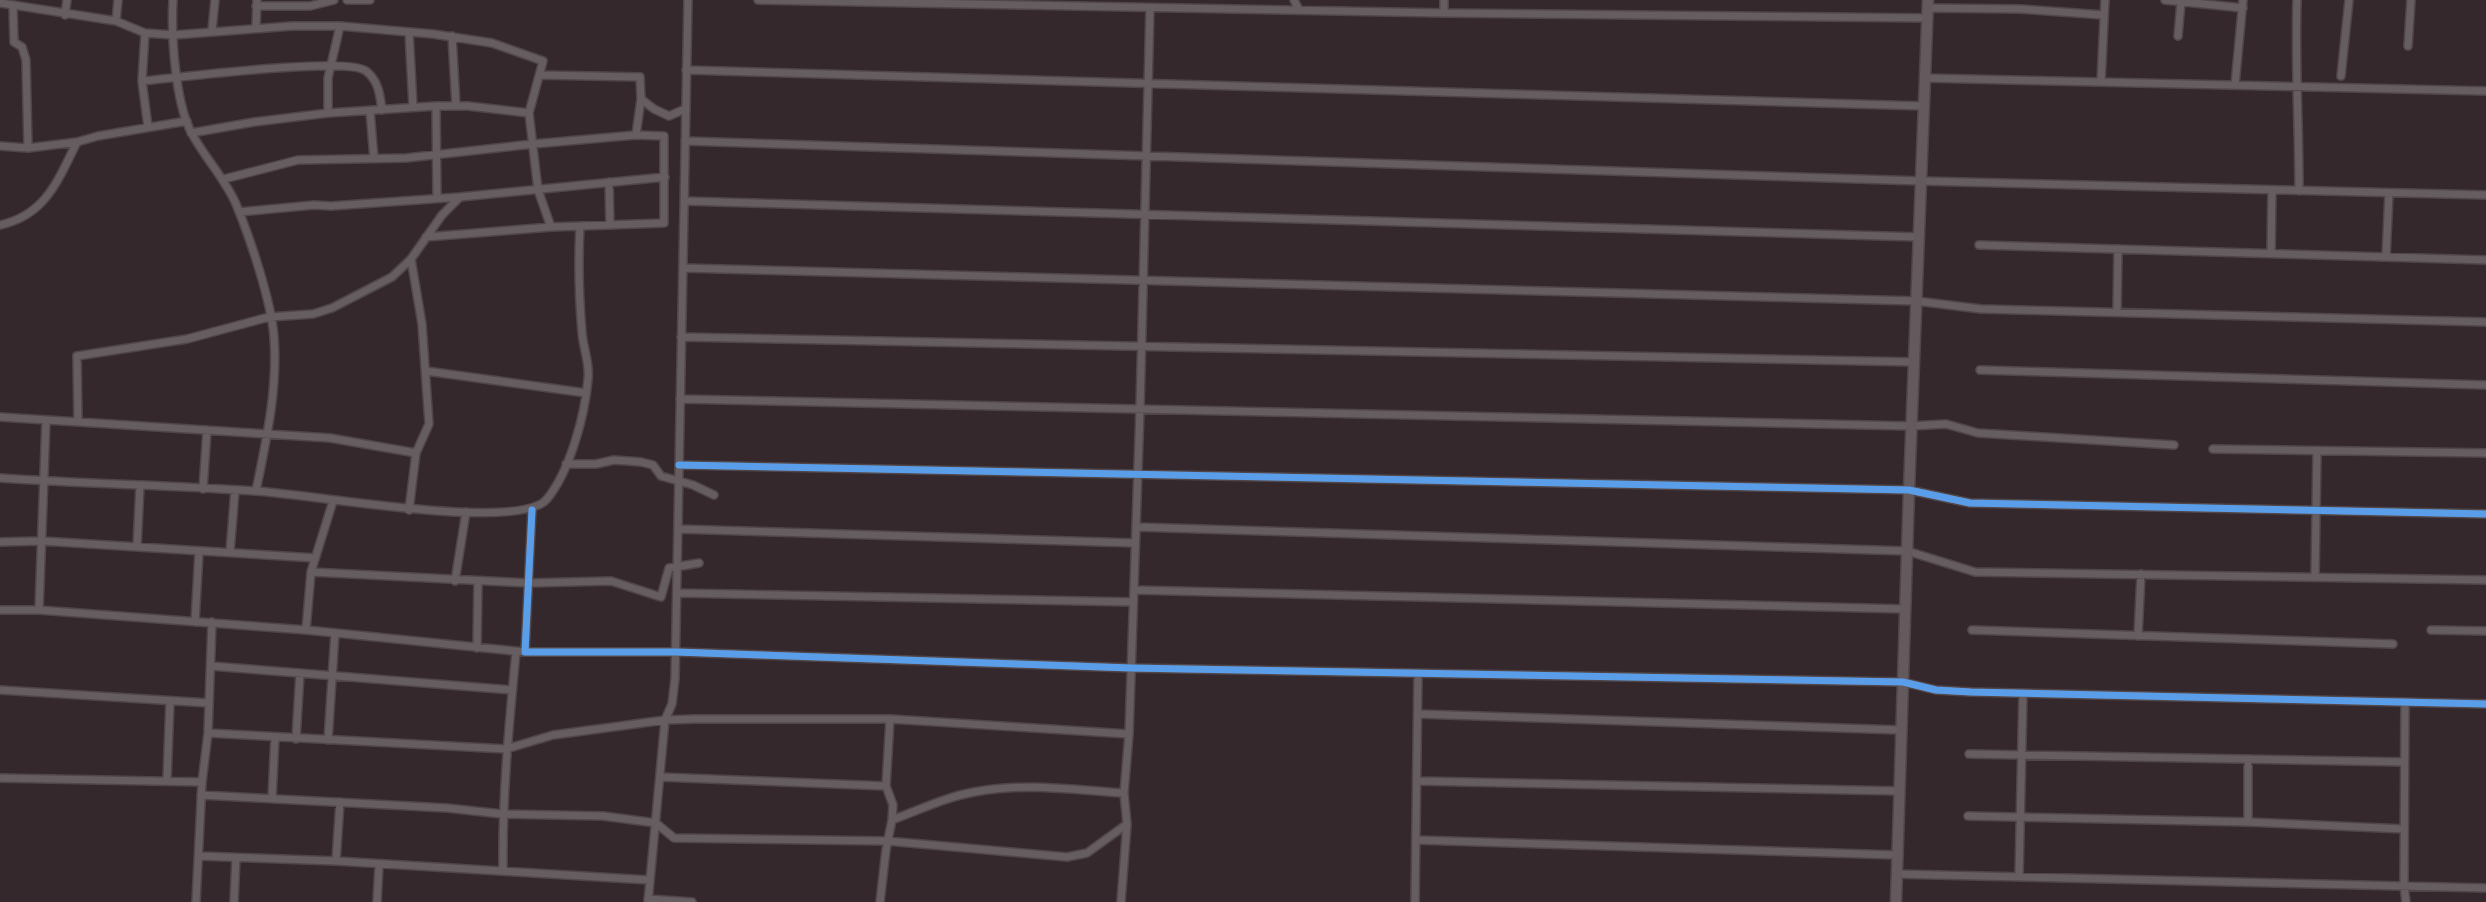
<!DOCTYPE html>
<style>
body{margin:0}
canvas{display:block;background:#34282c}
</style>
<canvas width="2486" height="902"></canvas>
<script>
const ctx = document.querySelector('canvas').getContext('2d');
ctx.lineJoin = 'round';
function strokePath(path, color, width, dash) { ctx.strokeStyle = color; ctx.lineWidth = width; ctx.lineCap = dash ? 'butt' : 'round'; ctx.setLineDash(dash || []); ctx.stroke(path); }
const street = new Path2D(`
 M173 0C171 34 175 101 191 132 204 157 224 177 236 204 250 238 271 300 274 337 278 389 266 441 256 491
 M347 0H370
 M758 0 1444 13 1928 18
 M1294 0 1299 10
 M2165 0 2243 8
 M2297 0C2295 64 2299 127 2299 191
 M0 3 116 21 145 33 174 35 292 26H340L433 34 492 43 543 61 529 113 538 190 551 227 580 226
 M13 6 14 42 22 47 26 60 28 148
 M256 6H310L334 0
 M1928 8 2020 9 2104 15
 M1444 13V0
 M65 15 67 0
 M116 21 118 0
 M340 26 328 78V113L436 106H468L529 113
 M256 28 257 0
 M212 30 215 0
 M409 32 413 107
 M145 33 142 81 148 127
 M452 36 456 106
 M2178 36 2181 2
 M2408 46 2411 0
 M686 70 1924 106
 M540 75 640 77 641 99 654 109 669 116 685 109
 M2341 76 2349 0
 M1925 78 2486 91
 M142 81C176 78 346 56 366 71 379 81 380 96 382 110
 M2101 82 2105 0
 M2235 85 2243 0
 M436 106 437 198
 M370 111 374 159
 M191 133 254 122 328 113
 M636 135 641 99
 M685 141 1921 181 2486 195
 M0 146 28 148 77 142
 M609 182 610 225
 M684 201 1919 237
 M239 212 314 205 331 206 460 197
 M0 225C46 215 58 180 77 142L98 136 187 121
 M426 237 551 227
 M1979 245 2486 260
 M2271 253 2272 190
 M2386 257 2389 193
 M683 268 1916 301 1981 309 2486 322
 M2117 312 2118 249
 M681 337 1914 362
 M1980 370 2486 385
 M426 371 586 393
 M680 399 1911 426 1946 424 1978 433 2174 445
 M0 417 330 438 416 453
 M78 422 77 356 187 339 269 317 313 314 332 308 392 277 411 259 442 215 460 197 665 177
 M2213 449 2486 453
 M566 464H596L614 460 641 462 653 465 661 476 693 485 714 495
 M679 465 1909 490 1970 503 2486 514
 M0 478C85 484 170 485 255 491 303 493 520 533 547 499 570 471 585 415 588 379 590 363 583 348 582 332 579 297 578 262 580 226L664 223V136L636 135 533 144 406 158 298 160 224 179
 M203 489 207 430
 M409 510 416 453 429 424 422 324 411 259
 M532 510 525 652H676L1131 668 1903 682 1936 690 1971 692 2486 704
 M1136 527 1907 551 1975 572 2486 580
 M678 529 1135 543
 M0 542 42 541 315 558
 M137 547 140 485
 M230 552 235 490
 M311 572 528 583 611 581 661 597 669 568 699 563
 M2315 577 2317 451
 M455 581 466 512
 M1134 590 1905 609
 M677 593 1133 602
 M0 610H39L306 630 525 652
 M39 610 46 420
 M195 622 199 552
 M306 630 311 572 333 501
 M1972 630 2393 644
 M2431 630 2486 631
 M2138 636 2141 574
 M477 648 478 582
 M211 666 512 690
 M0 690 209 703
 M2405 702 2404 886 2406 902
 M1418 714 1901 730
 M208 733 506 749 553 735 665 720 695 719H890L1129 734
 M296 739 300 673
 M328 740 335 633
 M1969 754 2404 762
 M660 777 886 786
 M0 778 202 782
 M167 780 170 701
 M1417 781 1899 791
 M201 795 447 808 502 814 603 816 656 823 674 838 887 841 1067 857 1087 853 1127 824
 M272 798 275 737
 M1968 816 2248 822 2404 829
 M892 820C919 810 946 797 974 792 1022 782 1076 790 1124 793
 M2248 822V759
 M1416 840 1897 855
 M199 856 336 861 649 880
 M336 861 340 802
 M503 871C502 797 509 725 516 652
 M1896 874 2486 888
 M2019 877 2023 693
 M648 899 692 902
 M196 902 202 782 208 733 212 622
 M234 902 236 858
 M377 902 379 865
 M648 902 665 720 672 704 675 679 688 0
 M880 902 886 850 892 820 893 805 886 786 890 719
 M1121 902 1127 824 1124 793 1129 734 1140 409 1150 8
 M1415 902 1418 675`);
const secondary = new Path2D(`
 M1896 902 1909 490 1928 0`);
strokePath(street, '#504649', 10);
strokePath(secondary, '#504649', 13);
strokePath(street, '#655d5f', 7);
strokePath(secondary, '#64595d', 10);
strokePath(new Path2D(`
 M679 465 1909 490 1970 503 2486 514
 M532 510 525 652H676L1131 668 1903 682 1936 690 1971 692 2486 704`), '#5a9eea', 7);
</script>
